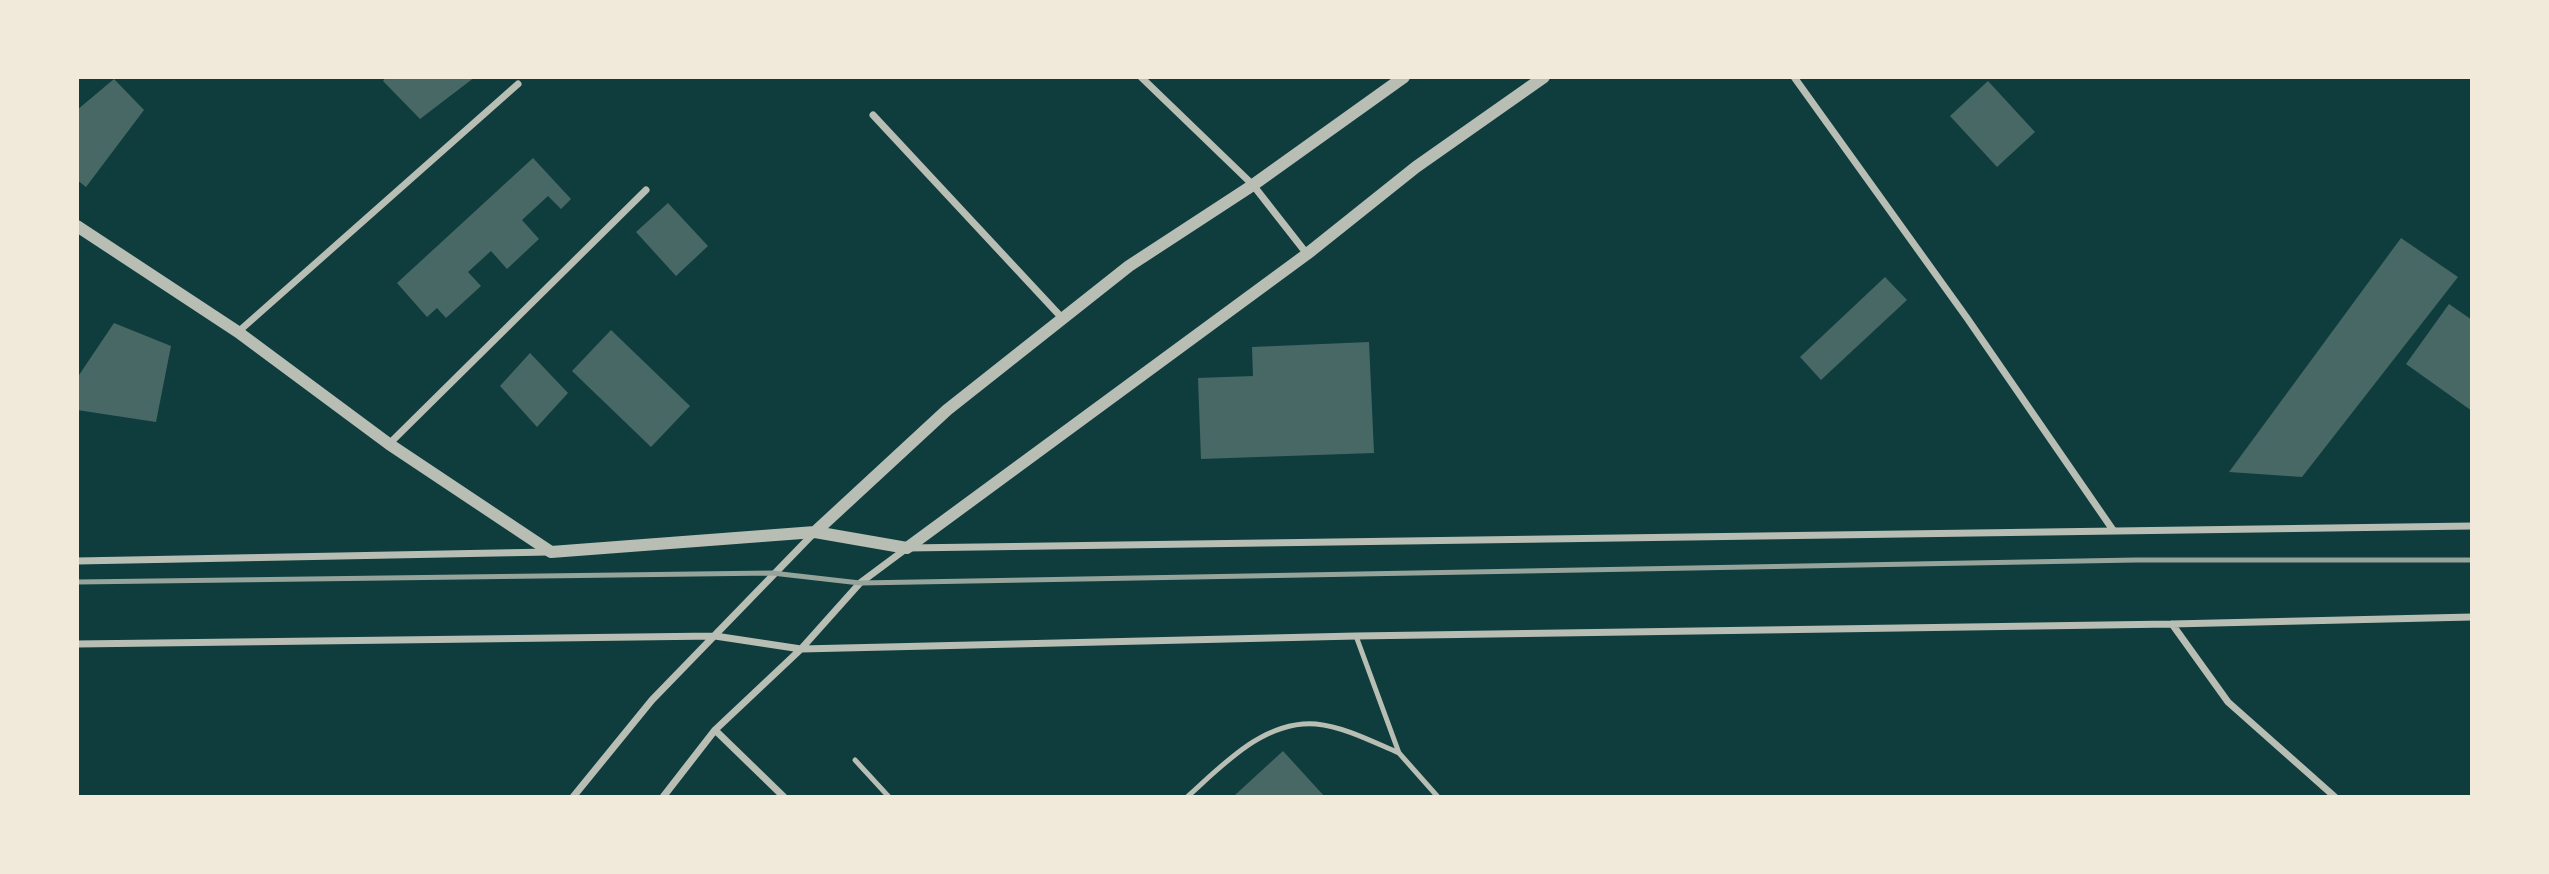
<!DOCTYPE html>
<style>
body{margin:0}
#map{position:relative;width:2549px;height:874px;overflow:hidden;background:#0f3d3e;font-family:"Public Sans",sans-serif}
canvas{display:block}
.frame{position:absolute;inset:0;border:79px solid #f1e9da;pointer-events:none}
</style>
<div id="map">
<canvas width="2549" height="874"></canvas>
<div class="frame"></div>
</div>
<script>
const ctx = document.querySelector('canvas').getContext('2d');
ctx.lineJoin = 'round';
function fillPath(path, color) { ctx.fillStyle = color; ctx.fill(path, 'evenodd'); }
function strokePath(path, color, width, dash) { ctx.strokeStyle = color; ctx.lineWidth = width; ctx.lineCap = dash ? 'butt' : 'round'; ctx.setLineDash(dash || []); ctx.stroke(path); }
fillPath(new Path2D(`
 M386 77H475L420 119 383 81Z
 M114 79 144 110 86 187 77 180V110Z
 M1988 81 2035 132 1997 167 1950 116Z
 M533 158 571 199 561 209 548 196 522 220 539 239 507 269 491 251 468 272 481 286 446 318 437 308 427 317 397 283Z
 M668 203 708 246 676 276 636 232Z
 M2401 238 2458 277 2302 477 2229 472Z
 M1885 277 1907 300 1821 380 1800 357Z
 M2449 304 2472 320V411L2406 364Z
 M114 323 171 346 156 422 77 410V378Z
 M611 330 690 406 651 447 572 371Z
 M1369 342 1374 453 1201 459 1198 378 1253 376 1252 347Z
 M530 353 568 393 537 427 500 386Z
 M1283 751 1325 797 1235 795Z`), '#486865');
strokePath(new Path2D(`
 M1356 636 1399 753 1438 797
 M855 760 889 797
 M1187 797C1223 765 1264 720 1316 724 1345 727 1373 742 1399 753`), '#b8beb3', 5);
strokePath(new Path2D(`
 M1141 77 1253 185 1307 254
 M1794 77 1967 318 2113 530
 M873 115 1063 319
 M238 332 518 84
 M389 444 646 190
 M77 561 549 552
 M2172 624 2228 702 2335 797
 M77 644 715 636 801 649 1356 636 2172 624 2472 617
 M715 730 784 797
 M573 797 652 700 813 534
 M663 797 715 730 801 649 860 583 907 548 2472 526`), '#b8beb3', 7);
strokePath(new Path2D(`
 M77 226 238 332 389 444 551 552 815 532 907 548 1307 254 1416 167 1544 77
 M815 532 947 410 1129 266 1253 185 1404 77`), '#b8beb3', 12);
strokePath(new Path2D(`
 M77 582 772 573 860 583 2136 560H2472`), '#97a49c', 5);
</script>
